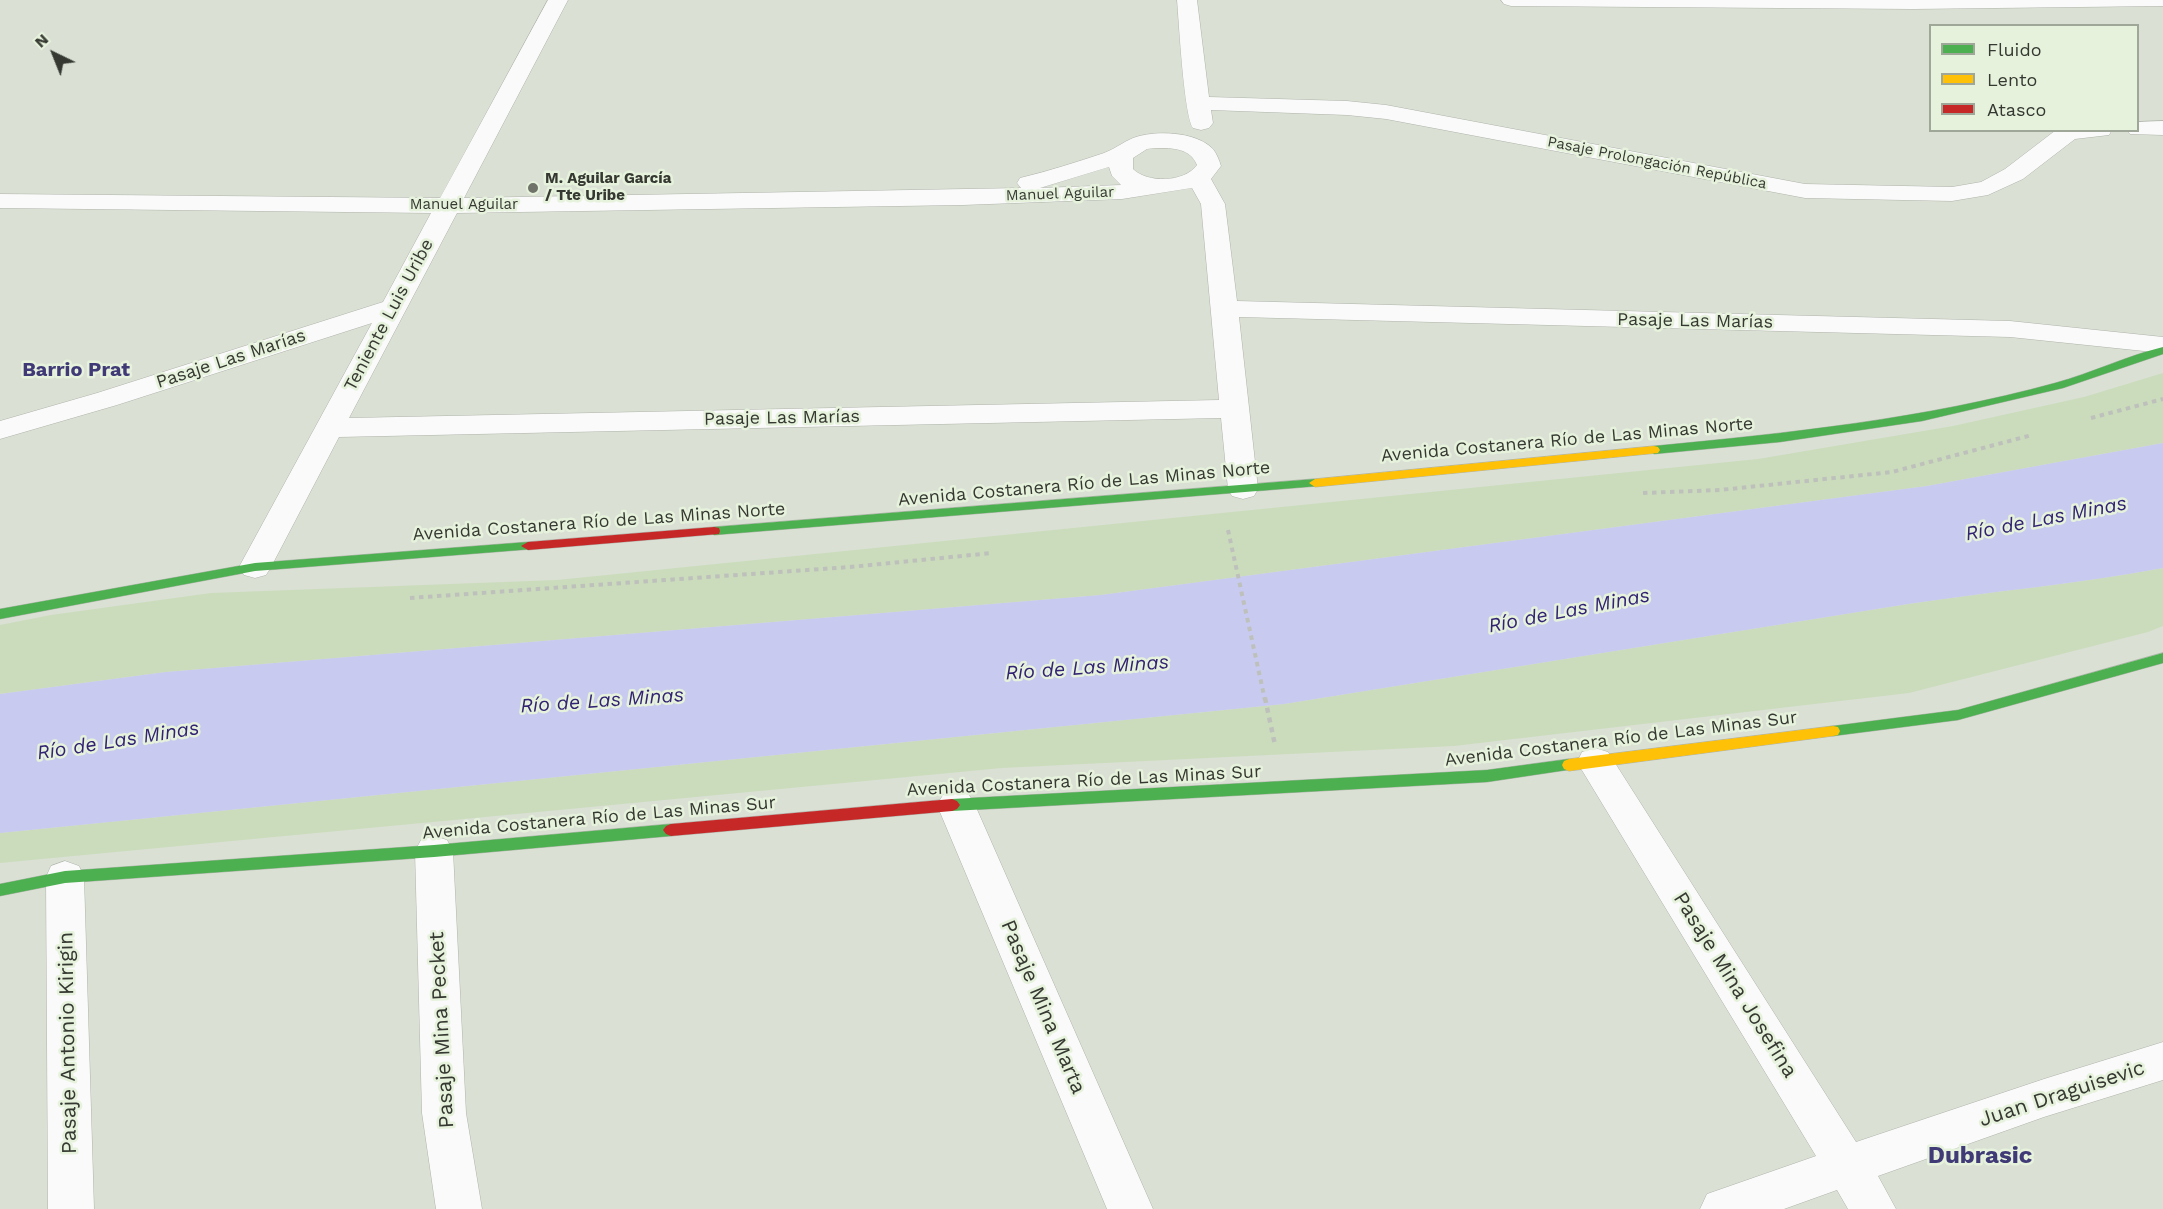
<!DOCTYPE html>
<meta charset="utf-8">
<style>
body{margin:0}
#map{position:relative;width:2163px;height:1209px;overflow:hidden;background:#dae0d4;font-family:"Work Sans",sans-serif}
canvas{display:block}
.legend{position:absolute;left:1929px;top:24px;width:210px;height:108px;box-sizing:border-box;background:#e6f2dc;border:2px solid #9fa898;margin:0;padding:8px 10px;list-style:none;font-size:18px;color:#353931}
.legend li{display:flex;align-items:center;gap:12px;height:30px}
.legend b{width:30px;border:2px solid #9fa898}
.north{position:absolute;left:24px;top:24px;width:60px;height:60px;-webkit-text-stroke:4px #e6f2dc;paint-order:stroke;rotate:317deg;font-size:16px;font-weight:700;line-height:24px;text-align:center;color:#353931}
.north::after{content:'';display:block;margin:auto;width:21px;height:27px;background:#353931;clip-path:polygon(50% 0,100% 100%,50% 72%,0 100%)}
</style>
<div id="map">
<canvas width="2163" height="1209"></canvas>
<ul class="legend">
<li><b style="height:8px;background:#4caf50"></b>Fluido</li>
<li><b style="height:8px;background:#ffc107"></b>Lento</li>
<li><b style="height:8px;background:#c62828"></b>Atasco</li>
</ul>
<div class="north">N</div>
</div>
<script>
const ctx = document.querySelector('canvas').getContext('2d');
ctx.lineJoin = 'round';
function fillPath(path, color) { ctx.fillStyle = color; ctx.fill(path, 'evenodd'); }
function strokePath(path, color, width, dash) { ctx.strokeStyle = color; ctx.lineWidth = width; ctx.lineCap = dash ? 'butt' : 'round'; ctx.setLineDash(dash || []); ctx.stroke(path); }
function label(font, color, halo, rows, align = 'center') {
  ctx.font = font + ' "Work Sans",sans-serif'; ctx.lineWidth = 5; ctx.setLineDash([]); ctx.textBaseline = 'middle'; ctx.strokeStyle = halo; ctx.fillStyle = color; for (const [text, x, y, turn = 0] of rows) {
    ctx.save(); ctx.translate(x, y); ctx.rotate((+turn || 0) * Math.PI / 180); ctx.textAlign = isNaN(turn) ? turn : align; if (halo) ctx.strokeText(text, 0, 0); ctx.fillText(text, 0, 0); ctx.restore();
  }
}
fillPath(new Path2D(`
 M2163 373V443L1927 486 1101 595 166 672 0 694V625L51 615 211 593 557 580 1758 459 1953 426 2084 397Z
 M2163 568V626L2148 632 1909 693 1454 746 1002 768 0 863V833L1284 704 1908 604C1993 591 2079 584 2163 568Z`), '#cbdcbc');
fillPath(new Path2D(`
 M2163 443V568C2079 584 1993 591 1908 604L1284 704 0 833V694L166 672 1101 595 1927 486Z`), '#c8caef');
const street = new Path2D(`
 M548 0H568L464 198 1021 188 1017 183 1020 178C1049 171 1077 162 1104 153 1115 149 1123 142 1133 138 1154 130 1196 131 1213 149 1217 154 1219 160 1221 166L1211 179 1225 204 1237 301 2010 321 2163 337V353L2010 337 1239 317 1258 489 1254 496 1243 499 1232 496 1228 489 1221 418 339 437 271 567 266 575 255 578 244 575 239 567 372 323 117 405 0 439V421L97 393 383 302 431 213 0 208V194L440 198ZM1156 148C1173 148 1190 148 1197 165 1184 183 1147 183 1133 169V158L1147 149ZM1109 167 1112 176 1121 185 1040 188ZM1192 188 1201 204 1219 400 349 418 457 213 963 205 1122 199Z
 M1177 0H1197L1209 97 1347 101 1386 105 1805 184 1952 187 1981 182 2005 169 2056 130H2112L2109 135 2075 139 2023 179 1988 195 1952 201 1805 198 1386 119 1347 115 1211 110 1213 123 1209 128 1201 130 1193 128C1184 116 1179 23 1177 0Z
 M1501 0H2163V6L1913 9 1511 6 1504 4Z
 M2163 121V135L2130 134 2127 130H2138V122Z
 M1595 748 1608 752 1856 1142 2044 1079 2163 1042V1080L2044 1117 1878 1176 1896 1209H1848L1837 1190 1784 1209H1700L1707 1194 1816 1156 1577 762 1582 752Z
 M956 791 969 795 975 805 1153 1209H1107L937 805 943 795Z
 M434 836 447 840 453 851 466 1113 482 1209H436L422 1113 415 851 421 840Z
 M65 861 79 866 84 877 94 1209H48L46 877 51 866Z`);
const fast = new Path2D(`
 M2163 347V354L2063 388 1922 421 1780 442 1654 454 1648 450 1654 446C1789 433 1924 419 2055 383 2092 373 2126 356 2163 347Z
 M1315 479 1321 483 1319 486 714 535 708 531 714 527Z
 M528 542 533 543 535 546 533 549 255 571 0 619V609L255 563Z
 M2163 653V663L1958 720 1833 736 1828 735 1826 731 1828 727 1833 726 1958 710Z
 M1569 759 1574 761 1576 765 1574 769 1487 782 952 811 947 809 944 805 947 801 952 799 1487 770Z
 M671 824 676 826 679 830 676 834 671 836 434 857 65 883 0 896V884L65 871 434 845Z`);
const slow = new Path2D(`
 M1654 446 1658 447 1660 450 1658 453 1315 487 1309 483 1315 479Z
 M1833 726 1838 727 1840 731 1838 735 1833 736 1569 771 1564 769 1562 765 1564 761 1569 759Z`);
const jam = new Path2D(`
 M714 527 719 528 720 531 719 534 528 550 521 546 528 542Z
 M952 799 957 801 960 805 957 809 952 811 671 836 666 834 663 830 666 826 671 824Z`);
strokePath(street, '#afb3aa', 1);
strokePath(fast, '#afb3aa', 1);
strokePath(slow, '#afb3aa', 1);
strokePath(jam, '#afb3aa', 1);
strokePath(new Path2D(`
 M2091 418 2163 399
 M1643 493 1720 490 1892 472 2032 435
 M1228 530 1265 700
 M410 598 850 567 992 553`), '#bec1bb', 4, [4.5, 4.5]);
strokePath(new Path2D(`
 M1265 698 1275 745`), '#bec1bb', 4.5, [5, 5]);
fillPath(street, '#f9faf9');
fillPath(fast, '#4caf50');
fillPath(slow, '#ffc107');
fillPath(jam, '#c62828');
for (const [x, y, r, color] of [
 [533,188,6,"#6f736a"]
]) { const dot = new Path2D(); dot.arc(x, y, r, 0, 2 * Math.PI); ctx.fillStyle = color; ctx.fill(dot); strokePath(dot, '#e6f2dc', 2); }
label('15px', '#353931', '#e6f2dc', [
 ["Pasaje Prolongación República",1657,163,11],
 ["Manuel Aguilar",1060,194,-2],
 ["Manuel Aguilar",464,205]
]);
label('bold 15px', '#353931', '#e6f2dc', [
 ["M. Aguilar García",545,179],
 ["/ Tte Uribe",545,196]
], 'left');
label('18px', '#353931', '#e6f2dc', [
 ["Teniente Luis Uribe",389,315,-62],
 ["Pasaje Las Marías",1695,321,1],
 ["Pasaje Las Marías",231,359,-18],
 ["Pasaje Las Marías",782,418,-1],
 ["Avenida Costanera Río de Las Minas Norte",1567,440,-5],
 ["Avenida Costanera Río de Las Minas Norte",1084,484,-5],
 ["Avenida Costanera Río de Las Minas Norte",599,522,-4],
 ["Avenida Costanera Río de Las Minas Sur",1621,739,-7],
 ["Avenida Costanera Río de Las Minas Sur",1084,781,-3],
 ["Avenida Costanera Río de Las Minas Sur",599,818,-5]
]);
label('bold 20px', '#403a77', '#e6f2dc', [
 ["Barrio Prat",76,370]
]);
label('italic 20px', '#312273', '#e6f2dc', [
 ["Río de Las Minas",2046,519,-11],
 ["Río de Las Minas",1569,611,-11],
 ["Río de Las Minas",1087,668,-4],
 ["Río de Las Minas",602,701,-4],
 ["Río de Las Minas",118,741,-9]
]);
label('21px', '#353931', '#e6f2dc', [
 ["Pasaje Mina Josefina",1735,985,58],
 ["Pasaje Mina Marta",1043,1007,67],
 ["Pasaje Mina Pecket",442,1030,-93],
 ["Pasaje Antonio Kirigin",68,1043,-91],
 ["Juan Draguisevic",2062,1094,-18]
]);
label('bold 24px', '#403a77', '#e6f2dc', [
 ["Dubrasic",1980,1156]
]);
</script>
